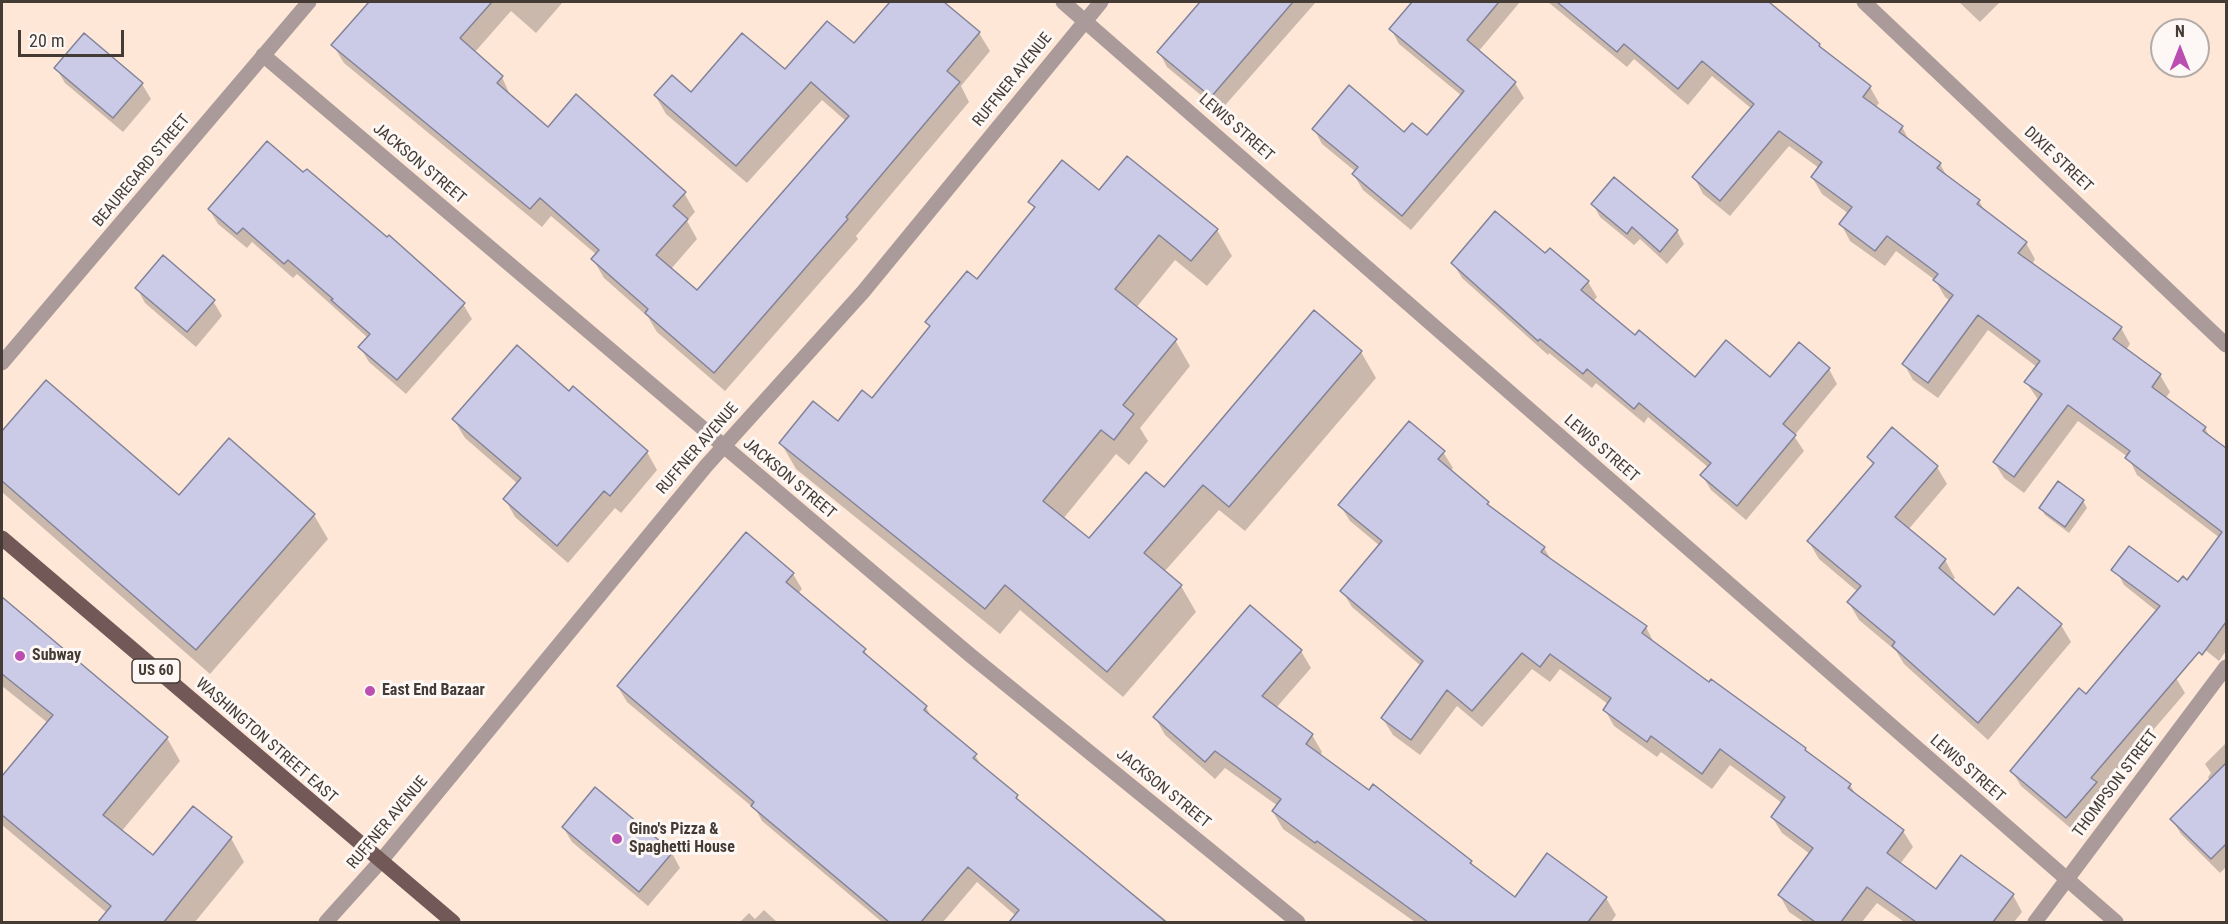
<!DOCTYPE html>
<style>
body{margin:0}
#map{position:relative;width:2228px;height:924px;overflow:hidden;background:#fee7d7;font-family:"Roboto Condensed",sans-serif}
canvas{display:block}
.frame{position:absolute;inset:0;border:3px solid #433b34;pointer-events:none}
.north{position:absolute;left:2150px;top:18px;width:60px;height:60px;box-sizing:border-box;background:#fdf8f5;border:2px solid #b3aca8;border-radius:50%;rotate:0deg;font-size:16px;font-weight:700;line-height:24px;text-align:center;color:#433b34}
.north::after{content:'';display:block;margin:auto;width:21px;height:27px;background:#ba4fb1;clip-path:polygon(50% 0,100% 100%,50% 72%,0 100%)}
.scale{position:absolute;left:18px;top:30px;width:106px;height:27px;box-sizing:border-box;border:3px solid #433b34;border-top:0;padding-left:8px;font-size:18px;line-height:21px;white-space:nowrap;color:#433b34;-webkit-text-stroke:4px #fdf8f5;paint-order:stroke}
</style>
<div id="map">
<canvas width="2228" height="924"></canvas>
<div class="frame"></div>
<div class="north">N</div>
<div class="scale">20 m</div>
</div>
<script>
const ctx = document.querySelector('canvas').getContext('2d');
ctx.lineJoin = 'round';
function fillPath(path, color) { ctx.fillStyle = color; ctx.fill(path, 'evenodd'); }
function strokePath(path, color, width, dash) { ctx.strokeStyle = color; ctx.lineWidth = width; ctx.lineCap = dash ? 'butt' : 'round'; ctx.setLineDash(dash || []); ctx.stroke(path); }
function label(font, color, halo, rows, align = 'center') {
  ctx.font = font + ' "Roboto Condensed",sans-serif'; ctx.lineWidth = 6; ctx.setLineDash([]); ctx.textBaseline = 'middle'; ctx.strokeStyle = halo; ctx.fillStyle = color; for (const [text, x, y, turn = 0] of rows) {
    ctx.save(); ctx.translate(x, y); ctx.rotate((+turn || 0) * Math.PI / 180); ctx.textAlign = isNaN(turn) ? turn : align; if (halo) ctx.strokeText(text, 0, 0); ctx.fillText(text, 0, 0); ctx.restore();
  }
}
fillPath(new Path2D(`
 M372 2H563L536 33 511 11 474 53 502 77 511 97 548 129 684 193 695 212 687 221 697 239 671 269 697 292 847 122 822 100 747 183 666 114 655 95 691 94 785 71 854 46 891 2H942L979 33 990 51 961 86 969 102 856 236 858 239 725 391 657 332 648 317 604 278 593 259 597 255 551 216 542 227 344 63 333 45Z
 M1203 2H1316L1220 111 1167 67 1159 52Z
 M1414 2H1520L1478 52 1515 83 1524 98 1411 230 1363 190 1354 175 1356 172 1322 144 1314 129 1427 138 1462 96 1399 44 1391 29Z
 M1548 2H1767L1819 45 1823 51 1870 87 1879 103 1875 108 1902 127 1910 142 1940 164 1948 178 1979 201 1986 213 2026 243 2035 259 2032 265 2121 328 2130 344 2126 350 2160 375 2170 392 2165 399 2205 428 2211 439 2226 450V651L2219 661 2124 585 2115 568 2179 584 2188 582 2220 538 2137 475 2128 457 2078 421 2024 493 2004 478 1994 462 2039 401 2026 382 2037 367 1988 330 1938 398 1913 380 1904 364 1950 301 1945 297 1935 280 1896 251 1885 266 1850 241 1841 224 1849 214 1822 194 1812 177 1819 168 1789 146 1730 216 1703 194 1694 177 1752 109 1712 76 1688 105 1634 59 1627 67Z
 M1959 2H2000L1980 22Z
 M56 68 142 84 151 99 123 132 65 83Z
 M303 175 463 304 472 319 406 394 369 362 360 347 368 338 297 274 293 278 252 242 247 248 218 224 209 209Z
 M1099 192 1217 230 1232 256 1207 286 1175 260 1136 308 1175 340 1190 366 1140 428 1148 441 1129 465 1116 454 1063 519 1089 541 1361 352 1376 378 1245 531 1219 510 1164 572 1181 586 1196 612 1123 697 1020 610 1000 634 796 469 781 443 838 423 872 400 930 328 927 322 977 281 1035 210 1030 202Z
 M1593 204 1677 231 1684 244 1667 264 1640 239 1634 245 1600 217Z
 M1545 256 1588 282 1597 297 1593 302 1635 337 1695 379H1770L1829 369 1837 384 1794 436 1804 451 1746 520 1711 490 1702 475 1709 468 1648 417 1644 423 1596 383 1592 388 1549 353 1548 355 1462 278 1453 263Z
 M137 288 213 301 222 316 196 347 145 303Z
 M46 382 179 497 314 515 328 539 210 674 2 492V433Z
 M573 388 647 452 657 470 621 513 615 508 568 563 515 517 505 499 518 484 465 438 454 420 569 393Z
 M1443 452 1453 468 1450 471 1491 508 1544 548 1552 561 1646 627 1655 645 1805 749 1808 754 1850 785 1858 798 1903 831 1913 847 1900 864 1937 891 2013 895 2022 912 2014 922H1904L1877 903 1862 922H1804L1789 912 1780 896 1810 854 1782 833 1772 817 1782 803 1730 765 1712 789 1661 752 1657 757 1614 726 1605 710 1608 704 1560 669 1550 682 1532 669 1482 727 1457 706 1420 755 1393 735 1383 719 1421 666 1352 607 1342 591 1380 546 1350 521 1340 505Z
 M1868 457 1937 467 1947 484 1908 530 1945 560 1955 578 1952 581 1995 617 2061 625 2071 642 1988 740 1904 664 1896 651 1859 620 1849 603 1858 592 1819 559 1809 542 1873 465Z
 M2083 501 2087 508 2069 533 2045 515 2041 508Z
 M793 574 802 589 798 594 864 650 871 661 926 707 933 720 975 755 983 769 1016 796 1020 803 1168 922H1023L977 882 943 922H882L762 821 756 810 627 702 618 687Z
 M2 599 167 738 180 761 121 832 153 857 193 808 231 838 244 862 195 922H104L102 919 107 913 2 825V779L48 723 2 686Z
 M1301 651 1311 668 1276 708 1312 735 1322 752 1320 756 1471 862 1475 869 1516 899 1606 898 1616 915 1611 922H1415L1283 829 1273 812 1278 806 1225 768 1215 779 1165 735 1155 717Z
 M2176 678 2185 693 2100 792 2104 798 2075 832 2021 786 2012 771 2086 696Z
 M2226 743V867L2220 873 2181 834 2172 819 2210 781 2208 777 2211 773 2205 764Z
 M563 827 672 853 680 868 648 906 572 842Z
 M764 910 777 922H740L749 913 755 919Z`), '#0003');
const building = new Path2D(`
 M369 2H492L460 38 503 76 497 83 548 127 576 94 686 192 673 206 688 219 656 255 697 290 849 116 811 82 736 166 654 95 672 75 691 92 742 33 785 69 827 21 854 43 890 2H944L980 32 947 71 960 82 846 217 848 219 714 373 645 313 648 309 591 259 599 250 540 198 530 209 331 45Z
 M1200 2H1293L1211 97 1157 52Z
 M1412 2H1499L1467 40 1516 82 1402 216 1352 174 1358 167 1312 129 1349 85 1404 132 1412 123 1427 135 1464 91 1389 29Z
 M1557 2H1769L1820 44 1819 46 1871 86 1863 97 1903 126 1899 132 1941 163 1937 168 1980 200 1977 204 2027 242 2018 253 2122 327 2113 339 2161 374 2152 387 2206 427 2203 431 2226 448V622L2202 655 2199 652 2091 778 2097 782 2066 818 2010 771 2079 688 2086 694 2160 606 2111 570 2129 546 2178 582 2183 576 2187 580 2222 532 2125 458 2130 451 2068 405 2014 477 1993 462 2042 394 2024 382 2040 361 1978 315 1928 383 1902 364 1953 295 1933 280 1938 274 1887 236 1875 251 1839 224 1852 207 1811 177 1822 162 1779 131 1720 201 1692 177 1754 104 1702 61 1678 89 1624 44 1617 52Z
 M84 33 143 83 113 118 54 68Z
 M267 141 303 172 307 169 387 237 389 235 465 303 397 380 358 347 370 334 331 300 333 299 288 260 284 264 243 228 237 234 208 209Z
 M1127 156 1218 229 1191 261 1159 235 1115 289 1177 339 1123 405 1134 414 1114 440 1101 430 1043 501 1089 538 1146 472 1164 487 1314 310 1362 351 1229 507 1203 485 1144 553 1182 585 1107 672 1005 585 985 609 779 443 813 401 838 421 862 390 872 398 930 326 925 322 967 271 977 279 1035 207 1028 202 1062 160 1099 190Z
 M1614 177 1678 230 1660 252 1632 227 1627 234 1591 204Z
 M1495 211 1545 253 1550 248 1589 281 1581 290 1635 335 1639 330 1695 377 1726 340 1770 377 1799 342 1830 368 1783 424 1796 435 1737 506 1700 475 1711 463 1639 403 1634 409 1587 369 1583 374 1540 339 1538 341 1451 263Z
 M163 255 215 300 187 332 135 288Z
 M517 345 569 391 573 386 648 451 610 496 604 491 557 546 503 499 521 478 452 419Z
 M46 380 179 495 229 438 315 514 196 650 2 481V431Z
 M1409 421 1445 451 1438 459 1489 502 1487 504 1545 547 1541 552 1647 626 1642 633 1709 682 1711 679 1806 748 1805 750 1851 784 1848 788 1904 830 1887 853 1936 889 1961 855 2014 894 1993 922H1916L1867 887 1841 922H1815L1778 895 1813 848 1771 817 1785 797 1720 749 1702 774 1651 736 1647 742 1603 710 1611 698 1550 654 1540 667 1522 653 1472 711 1447 690 1411 740 1381 718 1423 661 1340 591 1382 541 1338 505Z
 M1892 427 1938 466 1895 517 1946 559 1939 568 1994 615 2018 587 2062 624 1978 723 1892 646 1895 642 1847 602 1861 586 1807 541 1874 463 1867 457Z
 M2058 481 2084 500 2065 527 2039 508Z
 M746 532 794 573 786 582 866 649 863 652 927 706 924 710 977 754 973 758 1018 795 1016 798 1166 922H1009L1019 910 968 867 921 922H889L751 806 754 802 617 686Z
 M2 597 168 737 103 815 153 855 193 806 232 837 164 922H98L111 906 2 815V776L53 715 2 674Z
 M1250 605 1302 650 1262 696 1313 734 1306 744 1369 790 1373 784 1472 861 1470 863 1515 897 1547 853 1607 897 1588 922H1428L1317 841 1315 843 1272 811 1281 799 1215 751 1205 762 1153 717Z
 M2226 763V844L2211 859 2170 819Z
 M595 787 673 852 639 892 562 827Z`);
fillPath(building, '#cbcbe8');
strokePath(building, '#828298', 1.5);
strokePath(new Path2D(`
 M1063 2 2116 922
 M1864 2 2226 345
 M263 55 970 655 1298 922
 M2 363 309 2
 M326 922 380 862 706 466 863 292 1101 2
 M2035 922 2226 667`), '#aa9b9a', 15);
strokePath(new Path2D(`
 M2 538 453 922`), '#725857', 15);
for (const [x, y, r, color] of [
 [20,656,6,"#ba4fb1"],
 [370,691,6,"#ba4fb1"],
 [617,839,6,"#ba4fb1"]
]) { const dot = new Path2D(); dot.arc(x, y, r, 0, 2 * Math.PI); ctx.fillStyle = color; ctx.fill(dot); strokePath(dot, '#fdf8f5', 2); }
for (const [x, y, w] of [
 [156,671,48]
]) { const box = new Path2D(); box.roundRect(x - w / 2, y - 12, w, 24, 4.5); ctx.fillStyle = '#fdf8f5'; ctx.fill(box); strokePath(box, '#433b34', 1.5); }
label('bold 15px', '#433b34', null, [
 ["US 60",156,671]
]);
label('16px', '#433b34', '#fdf8f5', [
 ["RUFFNER AVENUE",1013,80,-51],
 ["LEWIS STREET",1236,128,41],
 ["DIXIE STREET",2058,160,43],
 ["JACKSON STREET",419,164,40],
 ["BEAUREGARD STREET",142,171,-50],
 ["RUFFNER AVENUE",698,449,-49],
 ["LEWIS STREET",1601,449,41],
 ["JACKSON STREET",789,479,40],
 ["WASHINGTON STREET EAST",266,741,41],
 ["LEWIS STREET",1967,769,41],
 ["THOMPSON STREET",2116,784,-53],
 ["JACKSON STREET",1163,789,39],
 ["RUFFNER AVENUE",388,823,-50]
]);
label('bold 16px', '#433b34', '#fdf8f5', [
 ["Subway",32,656],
 ["East End Bazaar",382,691],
 ["Gino's Pizza &",629,830],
 ["Spaghetti House",629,848]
], 'left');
</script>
